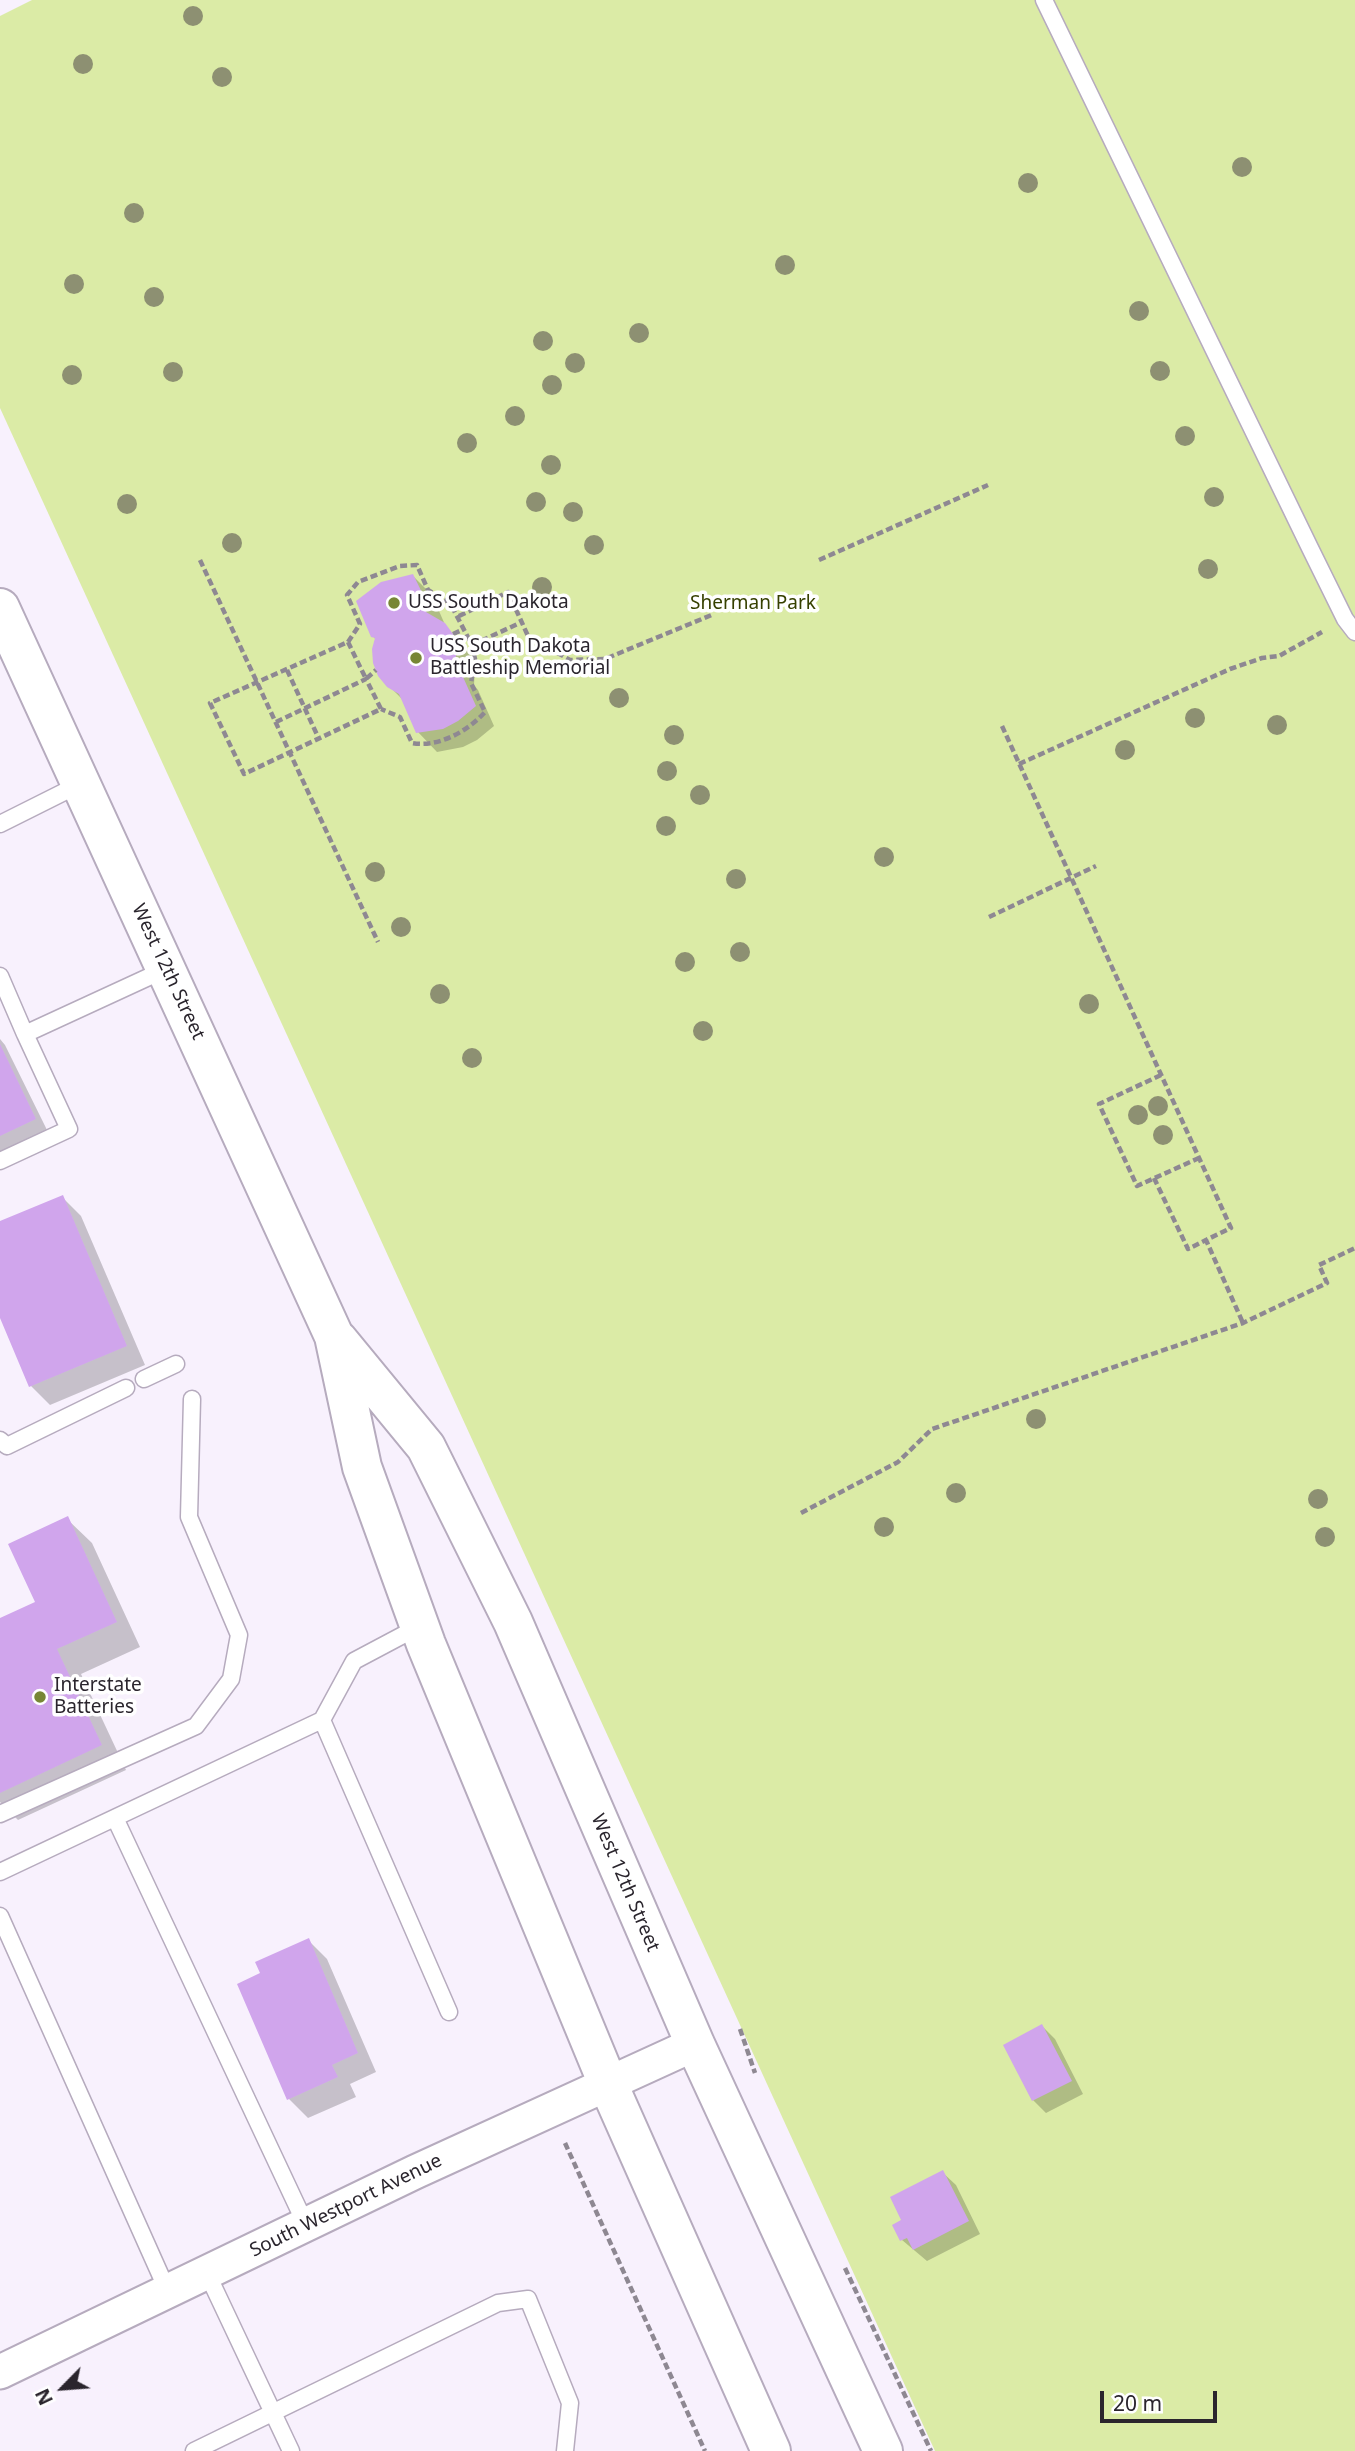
<!DOCTYPE html>
<style>
body{margin:0}
#map{position:relative;width:1355px;height:2451px;overflow:hidden;background:#f8f1fd;font-family:"Noto Sans",sans-serif}
canvas{display:block}
.north{position:absolute;left:28px;top:2353px;width:70px;height:70px;-webkit-text-stroke:5px #fff;paint-order:stroke;rotate:245deg;font-size:19px;font-weight:700;line-height:28px;text-align:center;color:#2a252d}
.north::after{content:'';display:block;margin:auto;width:24px;height:32px;background:#2a252d;clip-path:polygon(50% 0,100% 100%,50% 72%,0 100%)}
.scale{position:absolute;left:1100px;top:2391px;width:117px;height:32px;box-sizing:border-box;border:4px solid #2a252d;border-top:0;padding-left:9px;font-size:21px;line-height:24px;white-space:nowrap;color:#2a252d;-webkit-text-stroke:5px #fff;paint-order:stroke}
</style>
<div id="map">
<canvas width="1355" height="2451"></canvas>
<div class="north">N</div>
<div class="scale">20 m</div>
</div>
<script>
const ctx = document.querySelector('canvas').getContext('2d');
ctx.lineJoin = 'round';
function fillPath(path, color) { ctx.fillStyle = color; ctx.fill(path, 'evenodd'); }
function strokePath(path, color, width, dash) { ctx.strokeStyle = color; ctx.lineWidth = width; ctx.lineCap = dash ? 'butt' : 'round'; ctx.setLineDash(dash || []); ctx.stroke(path); }
function label(font, color, halo, rows, align = 'center') {
  ctx.font = font + ' "Noto Sans",sans-serif'; ctx.lineWidth = 7; ctx.setLineDash([]); ctx.textBaseline = 'middle'; ctx.strokeStyle = halo; ctx.fillStyle = color; for (const [text, x, y, turn = 0] of rows) {
    ctx.save(); ctx.translate(x, y); ctx.rotate((+turn || 0) * Math.PI / 180); ctx.textAlign = isNaN(turn) ? turn : align; if (halo) ctx.strokeText(text, 0, 0); ctx.fillText(text, 0, 0); ctx.restore();
  }
}
fillPath(new Path2D(`
 M32 0H1355V2451H935L0 408V16Z`), '#dbeba6');
fillPath(new Path2D(`
 M413 576 432 595 446 627 471 655 475 667 474 685 478 690 494 726 477 740 463 747 437 752 418 732 404 701 388 685 376 640 373 636Z
 M0 1039 5 1045 48 1132 2 1154 0 1152Z
 M62 1197 81 1216 145 1365 50 1405 31 1386 0 1313V1223Z
 M67 1519 92 1543 140 1647 81 1674 126 1770 18 1820 0 1802V1620L37 1603Z
 M308 1940 327 1959 376 2072 350 2084 356 2097 308 2118 289 2099 262 1974Z
 M1042 2026 1055 2039 1083 2094 1046 2113 1033 2100 1005 2046Z
 M943 2173 956 2185 980 2234 927 2261 902 2240Z`), '#0003');
fillPath(new Path2D(`
 M413 574 428 605 426 612 445 623 453 634 457 646 455 665 459 668 476 706 458 721 443 729 416 733 399 694 387 687 378 676 373 663 372 649 375 638 371 637 356 601 381 582Z
 M0 1044 36 1119 0 1136Z
 M63 1195 127 1346 29 1387 0 1318V1221Z
 M68 1516 117 1622 57 1649 102 1745 0 1793V1618L35 1602 8 1544Z
 M309 1938 358 2053 332 2065 338 2077 287 2100 237 1984 260 1973 255 1962Z
 M1042 2024 1072 2081 1032 2101 1003 2045Z
 M943 2170 969 2221 913 2250 907 2238 900 2241 892 2225 901 2220 890 2197Z`), '#d0a5ec');
const service = new Path2D(`
 M1044 0 1310 548 1345 619 1355 632
 M0 824 80 784
 M0 976 25 1034 166 969
 M0 1161 69 1129 25 1034
 M144 1379 176 1364
 M0 1440 7 1446 126 1388
 M322 1720 449 2012
 M0 1814 196 1726 231 1679 239 1635 189 1517 192 1399
 M115 1818 306 2225
 M0 1872 322 1720 354 1661 420 1626
 M0 1916 168 2292
 M207 2273 291 2451
 M194 2451 498 2303 528 2299 570 2403 565 2451`);
const minor = new Path2D(`
 M0 2372 415 2172 695 2044`);
const primary = new Path2D(`
 M0 608 334 1336 362 1467 426 1644 608 2084 771 2451
 M338 1340 426 1447 513 1622 695 2044 883 2451`);
strokePath(service, '#b6abbe', 19);
strokePath(minor, '#b6abbe', 37);
strokePath(primary, '#b6abbe', 42);
strokePath(new Path2D(`
 M200 560 378 942
 M819 560 988 485
 M459 616 508 592 528 636 570 660 605 659 714 614
 M453 634 464 629
 M348 642 360 624 347 595 358 582 400 566 417 565 428 590 450 603 472 645 475 659 471 683 485 712C468 731 438 748 412 743L400 717 381 709
 M472 645 522 622
 M287 670 319 739
 M276 722 366 679 381 709 244 774 210 703 348 642 366 679 376 670
 M1002 726 1231 1228 1206 1240 1243 1323
 M1019 764 1230 669 1262 658 1279 656 1322 632
 M989 917 1096 866
 M1161 1075 1099 1104 1137 1186 1199 1158
 M1154 1178 1188 1249 1206 1240
 M801 1513 898 1462 932 1429 1243 1323 1327 1283 1319 1265 1355 1248
 M740 2029 755 2073
 M565 2143 705 2451
 M845 2268 931 2451`), '#8e8892', 4.5, [7, 3.5]);
strokePath(service, '#fff', 16);
strokePath(minor, '#fff', 33);
strokePath(primary, '#fff', 38);
ctx.fillStyle = '#8d9072';
for (const [x, y] of [
 [193,16],
 [83,64],
 [222,77],
 [1242,167],
 [1028,183],
 [134,213],
 [785,265],
 [74,284],
 [154,297],
 [1139,311],
 [639,333],
 [543,341],
 [575,363],
 [1160,371],
 [173,372],
 [72,375],
 [552,385],
 [515,416],
 [1185,436],
 [467,443],
 [551,465],
 [1214,497],
 [536,502],
 [127,504],
 [573,512],
 [232,543],
 [594,545],
 [1208,569],
 [542,587],
 [619,698],
 [1195,718],
 [1277,725],
 [674,735],
 [1125,750],
 [667,771],
 [700,795],
 [666,826],
 [884,857],
 [375,872],
 [736,879],
 [401,927],
 [740,952],
 [685,962],
 [440,994],
 [1089,1004],
 [703,1031],
 [472,1058],
 [1158,1106],
 [1138,1115],
 [1163,1135],
 [1036,1419],
 [956,1493],
 [1318,1499],
 [884,1527],
 [1325,1537]
]) { ctx.beginPath(); ctx.arc(x, y, 10, 0, 2 * Math.PI); ctx.fill(); }
for (const [x, y, r, color] of [
 [394,603,7,"#778635"],
 [416,658,7,"#778635"],
 [40,1697,7,"#778635"]
]) { const dot = new Path2D(); dot.arc(x, y, r, 0, 2 * Math.PI); ctx.fillStyle = color; ctx.fill(dot); strokePath(dot, '#fff', 2.5); }
label('19px', '#2a252d', '#fff', [
 ["USS South Dakota",408,603],
 ["USS South Dakota",430,647],
 ["Battleship Memorial",430,669],
 ["Interstate",54,1686],
 ["Batteries",54,1708]
], 'left');
label('19px', '#364000', '#fff', [
 ["Sherman Park",753,604]
]);
label('19px', '#2a252d', '#fff', [
 ["West 12th Street",168,972,65],
 ["West 12th Street",625,1883,67],
 ["South Westport Avenue",346,2206,-26]
]);
</script>
